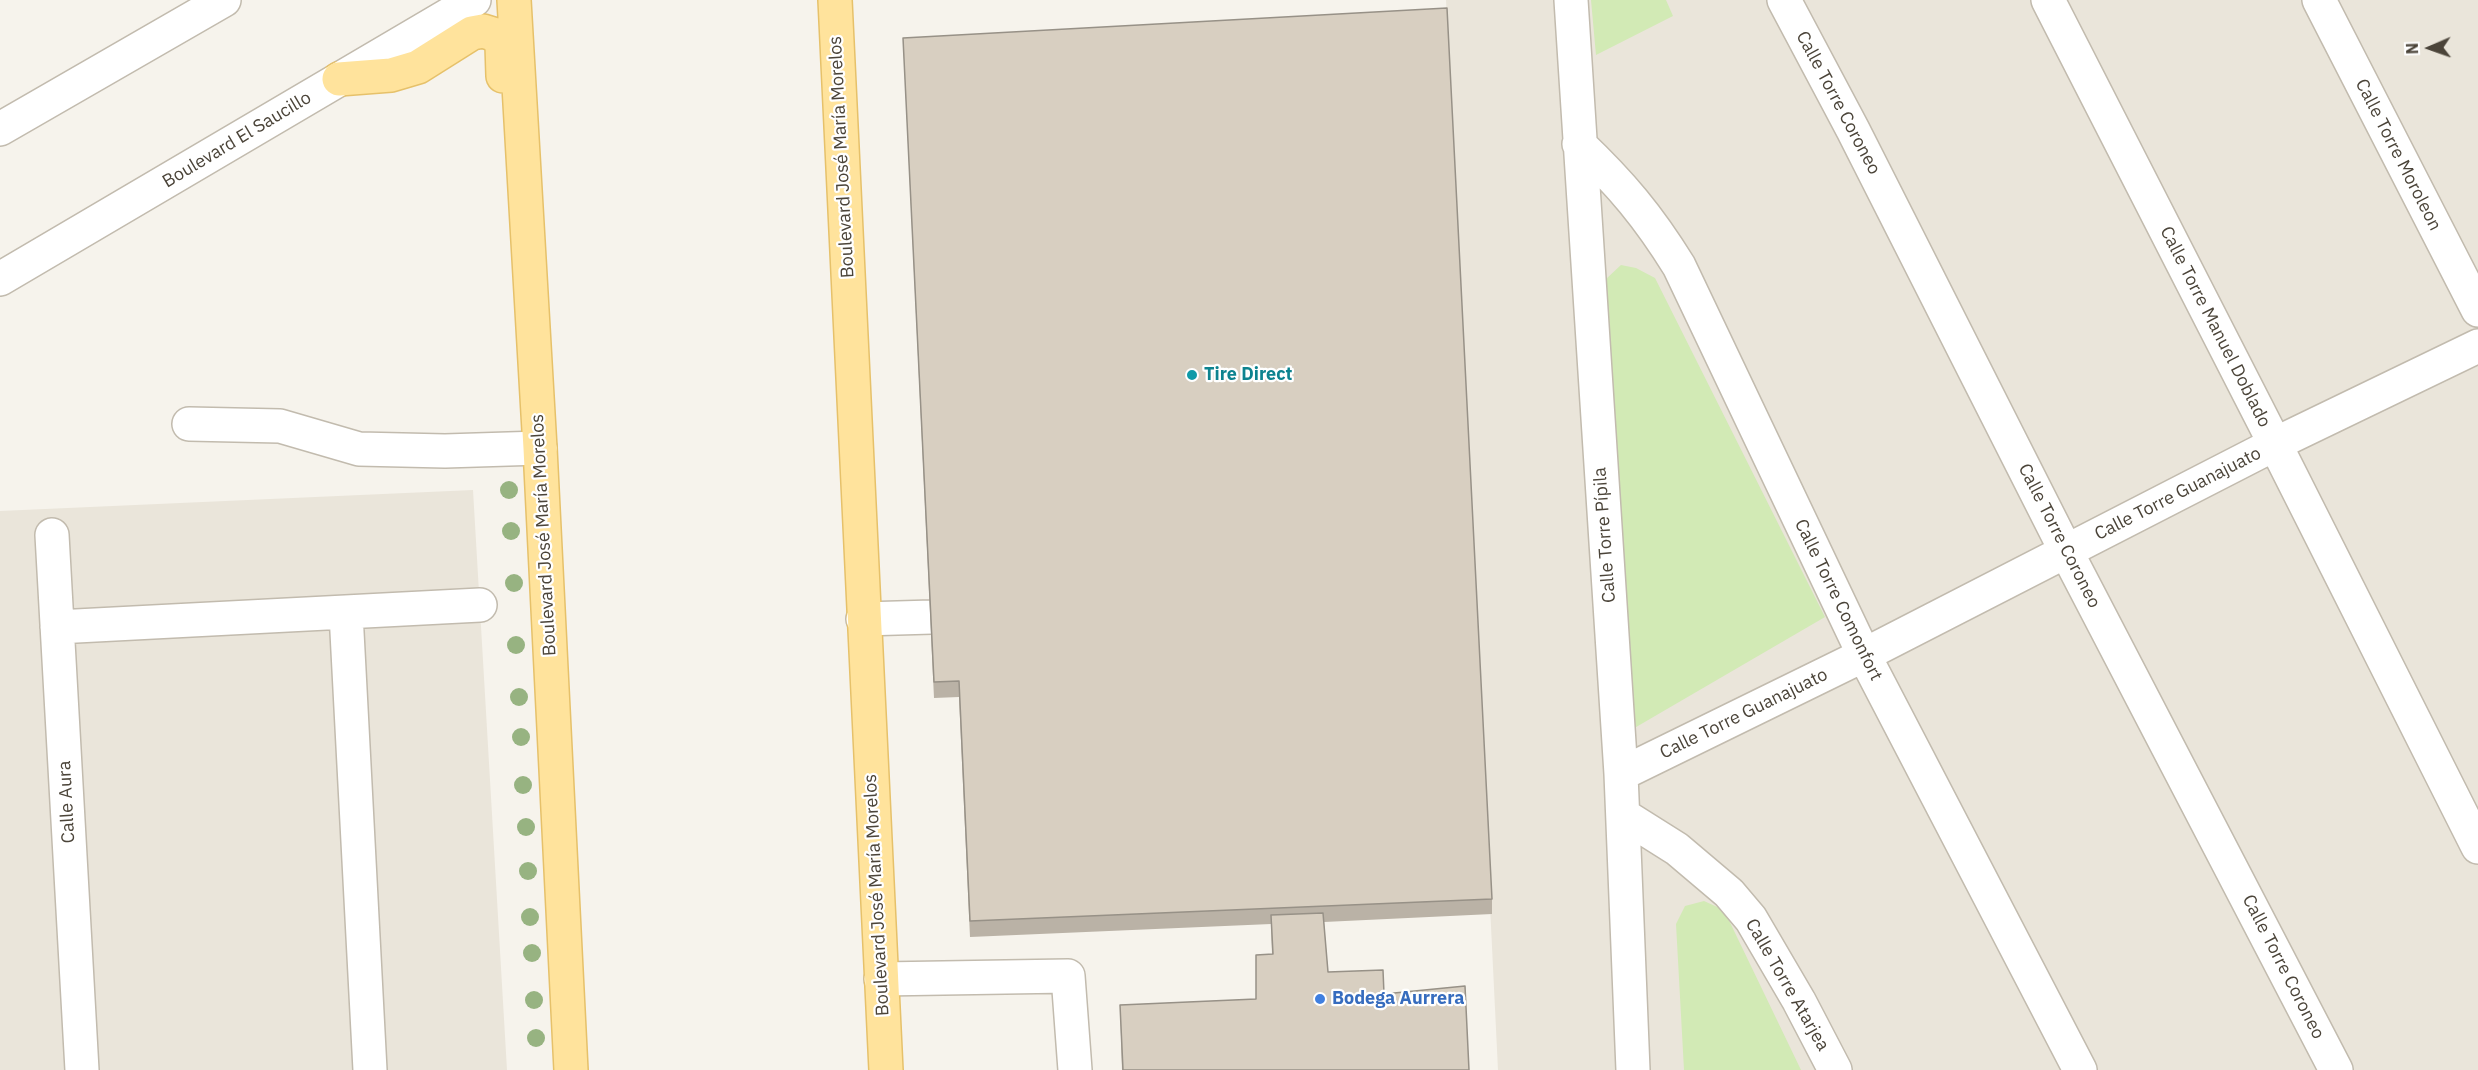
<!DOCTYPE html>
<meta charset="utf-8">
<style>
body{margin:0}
#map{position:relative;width:2478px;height:1070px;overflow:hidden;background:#f6f3ec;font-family:"IBM Plex Sans",sans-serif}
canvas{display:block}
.north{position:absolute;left:2400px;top:18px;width:60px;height:60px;-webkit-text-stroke:4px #fff;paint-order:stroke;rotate:268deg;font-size:16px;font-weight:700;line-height:24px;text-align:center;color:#4b4439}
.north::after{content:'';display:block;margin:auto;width:21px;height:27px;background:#4b4439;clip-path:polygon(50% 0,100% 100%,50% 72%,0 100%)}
</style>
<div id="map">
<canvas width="2478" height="1070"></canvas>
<div class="north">N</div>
</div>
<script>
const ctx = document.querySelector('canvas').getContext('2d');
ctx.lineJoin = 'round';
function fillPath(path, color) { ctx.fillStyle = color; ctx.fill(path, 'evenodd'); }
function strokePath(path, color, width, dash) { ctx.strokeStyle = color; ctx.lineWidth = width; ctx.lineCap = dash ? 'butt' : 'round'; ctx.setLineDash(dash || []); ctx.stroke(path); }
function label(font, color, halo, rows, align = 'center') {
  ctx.font = font + ' "IBM Plex Sans",sans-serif'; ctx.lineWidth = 4.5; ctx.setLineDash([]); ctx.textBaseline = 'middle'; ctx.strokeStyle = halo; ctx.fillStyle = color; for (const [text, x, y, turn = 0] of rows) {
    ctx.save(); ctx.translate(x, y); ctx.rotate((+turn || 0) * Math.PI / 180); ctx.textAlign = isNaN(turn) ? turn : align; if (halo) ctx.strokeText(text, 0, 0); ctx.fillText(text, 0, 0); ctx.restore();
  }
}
fillPath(new Path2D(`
 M1446 0H2478V1070H1498Z
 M473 490 507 1070H0V511Z`), '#eae5da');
fillPath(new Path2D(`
 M1591 0H1666L1673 16 1596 55Z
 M1621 265 1636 268 1655 278 1825 617 1631 730 1606 279Z
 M1704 901 1724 910 1801 1070H1684L1676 924 1685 906Z`), '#d2eab5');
const minor = new Path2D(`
 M1571 0 1621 774 1633 1070
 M1784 0 1853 130 2066 551 2336 1070
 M2048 0 2275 444 2478 847
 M2319 0 2478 310
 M0 129 224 0
 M1579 144C1621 184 1648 216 1679 266L1864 655 2080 1070
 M0 279 474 0
 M189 424 280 426 359 449 445 451 540 448
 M52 535 82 1070
 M346 613 370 1070
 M863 619 932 617 975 612
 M57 627 480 605
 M1621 774 1864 655 2275 444 2478 346
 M1623 815 1677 849 1729 893 1751 919 1799 1001 1835 1070
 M881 979 1068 976 1075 1070`);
const major = new Path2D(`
 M514 0 540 448 571 1070
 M835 0 886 1070
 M339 79 391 75 418 67 472 33 483 31 496 35 502 45 503 76`);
strokePath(minor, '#c2bbae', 36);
strokePath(major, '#e6c16a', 36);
strokePath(minor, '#fff', 33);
strokePath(major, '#ffe39c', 33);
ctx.fillStyle = '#97b381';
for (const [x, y] of [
 [509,490],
 [511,531],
 [514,583],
 [516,645],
 [519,697],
 [521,737],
 [523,785],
 [526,827],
 [528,871],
 [530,917],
 [532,953],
 [534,1000],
 [536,1038]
]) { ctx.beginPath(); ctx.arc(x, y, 9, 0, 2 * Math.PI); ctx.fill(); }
fillPath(new Path2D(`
 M903 38 1492 899V914L1324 922 1328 972 1384 994 1469 1070H1122L1120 1005 1256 999 1272 954 1271 924 970 937 959 697 934 698Z`), '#bab2a6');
const building = new Path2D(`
 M1447 8 1492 899 970 921 959 681 934 682 903 38Z
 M1323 913 1328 972 1383 970 1384 994 1465 986 1469 1070H1123L1120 1005 1256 999V955L1273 954 1271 915Z`);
fillPath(building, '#d8cfc1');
strokePath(building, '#979187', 1.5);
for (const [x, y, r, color] of [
 [1192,375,6,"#0f9aa8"],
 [1320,999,6,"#3f7fe0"]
]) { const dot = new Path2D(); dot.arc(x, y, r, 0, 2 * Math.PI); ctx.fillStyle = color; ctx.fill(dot); strokePath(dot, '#fff', 2); }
label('18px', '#4b4439', '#fff', [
 ["Calle Torre Coroneo",1838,103,62],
 ["Boulevard El Saucillo",237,140,-31],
 ["Calle Torre Moroleon",2398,155,63],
 ["Boulevard José María Morelos",842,157,-93],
 ["Calle Torre Manuel Doblado",2215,327,63],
 ["Calle Torre Guanajuato",2178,494,-27],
 ["Boulevard José María Morelos",544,535,-93],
 ["Calle Torre Pípila",1605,535,-94],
 ["Calle Torre Coroneo",2059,536,63],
 ["Calle Torre Comonfort",1838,600,64],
 ["Calle Torre Guanajuato",1744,714,-26],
 ["Calle Aura",67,802,-93],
 ["Boulevard José María Morelos",877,895,-93],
 ["Calle Torre Coroneo",2283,967,63],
 ["Calle Torre Atarjea",1787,985,60]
]);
label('bold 18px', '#0d838f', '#fff', [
 ["Tire Direct",1204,375]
], 'left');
label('bold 18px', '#366cbe', '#fff', [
 ["Bodega Aurrera",1332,999]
], 'left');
</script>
